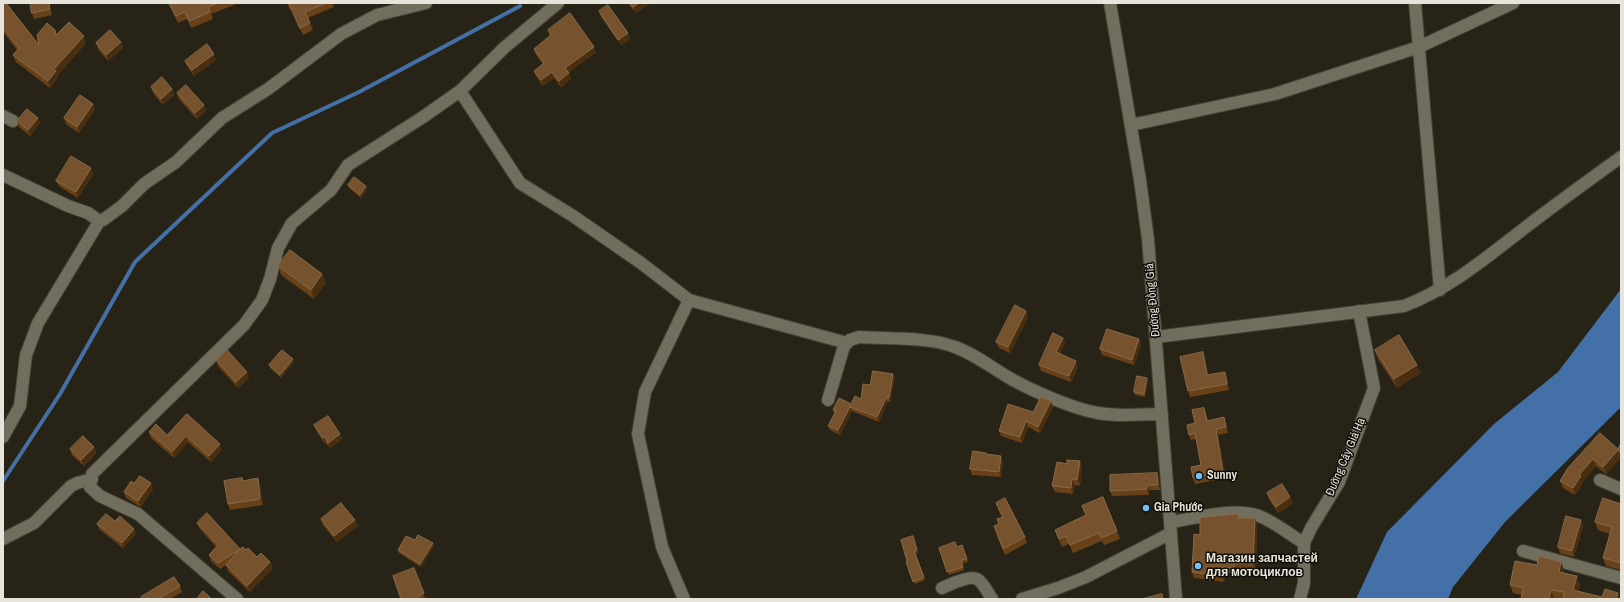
<!DOCTYPE html>
<meta charset="utf-8">
<style>
body{margin:0}
#map{position:relative;width:1624px;height:602px;overflow:hidden;background:#272417;font-family:"Archivo Narrow",sans-serif}
canvas{display:block}
.frame{position:absolute;inset:0;border:4px solid #e6e4db;pointer-events:none}
</style>
<div id="map">
<canvas width="1624" height="602"></canvas>
<div class="frame"></div>
</div>
<script>
const ctx = document.querySelector('canvas').getContext('2d');
ctx.lineJoin = 'round';
function fillPath(path, color) { ctx.fillStyle = color; ctx.fill(path, 'evenodd'); }
function strokePath(path, color, width, dash) { ctx.strokeStyle = color; ctx.lineWidth = width; ctx.lineCap = dash ? 'butt' : 'round'; ctx.setLineDash(dash || []); ctx.stroke(path); }
function label(font, color, halo, rows, align = 'center') {
  ctx.font = font + ' "Archivo Narrow",sans-serif'; ctx.lineWidth = 3; ctx.setLineDash([]); ctx.textBaseline = 'middle'; ctx.strokeStyle = halo; ctx.fillStyle = color; for (const [text, x, y, turn = 0] of rows) {
    ctx.save(); ctx.translate(x, y); ctx.rotate((+turn || 0) * Math.PI / 180); ctx.textAlign = isNaN(turn) ? turn : align; if (halo) ctx.strokeText(text, 0, 0); ctx.fillText(text, 0, 0); ctx.restore();
  }
}
fillPath(new Path2D(`
 M1621 289V408L1619 409 1505 522 1453 587 1448 599H1356L1387 532 1494 424 1558 372Z`), '#4370a7');
strokePath(new Path2D(`
 M3 481 60 394 135 262 272 133 359 92 520 6`), '#4370a7', 4);
const minor = new Path2D(`
 M1110 3 1140 180 1148 239 1176 599
 M1415 3 1440 290
 M460 91 520 183 573 216 641 263 689 300
 M3 116 13 121
 M1131 125 1275 94 1419 47 1513 3
 M3 175 68 206 88 213 98 220H103L122 206 144 184 176 162 222 118 268 89 341 34 377 15 426 3
 M1156 337 1404 306C1451 288 1487 257 1526 227 1557 203 1589 180 1621 157
 M828 400 844 346 850 340 859 337C885 339 928 337 952 346 974 353 993 369 1013 380 1035 392 1074 409 1098 413 1119 417 1141 414 1162 414
 M3 437 20 406 26 355 38 323 100 220
 M1600 480 1621 489
 M1170 522C1197 518 1233 507 1259 516 1275 522 1290 535 1304 543
 M3 539 34 523 71 486 77 483 92 479
 M1523 551 1621 578
 M942 588C949 585 970 575 977 579 983 582 988 593 992 599
 M237 599 138 514 100 496 90 487 92 474 244 325 262 300 270 279 278 248 292 223 331 190 348 165 423 117 460 91 505 47 558 3
 M684 599 662 547 638 434 645 392 689 300 847 343
 M1022 599 1058 588 1086 577 1171 533
 M1300 599 1304 583V543L1311 528 1339 482 1374 388 1359 311`);
strokePath(minor, '#434137', 14);
strokePath(minor, '#716e5e', 12);
fillPath(new Path2D(`
 M3 3 39 45 56 34 86 43 58 75V77L50 88 16 62 13 55 17 50 3 32Z
 M49 3 52 15 34 19 32 13Z
 M169 3H239L211 14 213 19 191 28 187 19 178 23Z
 M287 3H333L334 7 308 18 313 30 303 35 291 9 290 10Z
 M628 3H650L636 13Z
 M599 11 628 33 630 39 621 45 601 17Z
 M548 30 596 52 568 73 571 79 561 87 554 78 543 86 536 76 534 71 543 64 536 55 534 49 550 36Z
 M121 42 123 48 108 61 98 49 96 43Z
 M216 60 194 76 187 66 185 61Z
 M151 87 172 89 174 95 163 105 153 93Z
 M177 93 204 105 206 110 197 119 179 99Z
 M93 104 95 110 79 133 66 124 64 118Z
 M38 118 40 123 30 136 19 127 17 121Z
 M91 168 93 174 78 198 59 186 56 181Z
 M348 185 366 186 367 189 361 198 349 188Z
 M278 266 322 274 326 283 314 299 281 275Z
 M1028 317 1010 353 999 348 996 342Z
 M1063 338 1065 343 1060 354 1078 367 1071 382 1041 371 1039 365Z
 M1139 339 1141 345 1134 365 1102 355 1100 349Z
 M1375 350 1421 373 1397 388 1378 359Z
 M1205 358 1208 375 1227 378 1229 390 1190 397 1188 391Z
 M216 360 249 378 238 388 218 366Z
 M294 362 281 378 270 368 269 365Z
 M893 374 895 378 890 402H887L879 422 852 411 840 435 830 430 828 426 834 414 833 410 851 404 861 399 870 385Z
 M1147 378 1148 381 1145 397 1135 395 1134 392Z
 M1053 407 1040 433 1028 427 1022 443 1001 436 999 431 1033 412Z
 M1206 413 1208 421 1226 423 1228 433 1218 435 1226 478 1195 484 1193 478 1201 465 1196 439 1191 440 1189 435 1195 423Z
 M187 414 222 450 211 462 188 442 174 458 151 438 149 432 167 435Z
 M314 425 340 434 342 439 330 448 326 443 325 444 316 430Z
 M1621 443V457L1606 474 1596 466 1583 481V483L1575 495 1563 488 1560 481 1568 468 1618 449Z
 M94 447 96 453 84 466 72 455 70 449Z
 M986 453V455L1003 462 1001 477 972 475 970 469Z
 M1080 461 1082 467 1080 486 1075 485 1073 494 1055 492 1052 486 1067 464Z
 M1157 473 1159 479 1160 490H1149V495L1112 496 1110 491Z
 M242 478 243 481 260 484 263 505 230 510 228 504Z
 M134 483 153 489 141 507 126 498 124 492Z
 M1267 493 1293 503 1278 513 1269 499Z
 M996 503 1025 537 1027 543 1005 555 994 526 999 524 1002 517 998 509Z
 M1621 504V570L1606 566 1603 558 1610 534 1598 530 1595 522Z
 M1082 506 1117 531 1120 539 1104 545 1102 541 1073 553 1069 544 1062 547 1058 538 1055 530 1086 515Z
 M1239 518 1257 524 1256 570 1237 569 1236 574 1225 573 1224 582 1194 578 1192 572 1200 535Z
 M321 519 355 520 358 526 337 542 323 525Z
 M1581 520 1583 526 1574 557 1560 553 1558 547Z
 M115 521 136 534 123 548 99 529 97 524Z
 M197 523 240 549 246 550 257 557 270 562 273 568 250 592 228 571 226 565 220 569 211 561 209 555 216 547 199 528Z
 M913 536 918 553 915 554 925 580 915 584 906 562 907 561Z
 M415 540 433 543 434 546 421 567 399 553 398 550Z
 M962 545 968 562 962 563 964 570 949 575 939 548 957 547Z
 M1561 562 1564 570V573L1580 585 1578 592 1602 597 1620 599H1560L1554 598V599H1521V595L1513 593 1510 585 1537 565Z
 M414 568 425 598 422 599H401Z
 M180 586 182 592 170 599H142L141 597Z`), '#684119');
fillPath(new Path2D(`
 M639 3H650L636 13 633 7Z
 M628 33 630 39 621 45 618 40Z
 M84 36 86 43 58 75V77L50 88 48 81 54 69Z
 M121 42 123 48 108 61 106 55Z
 M594 47 596 52 567 74 565 68Z
 M214 54 216 60 194 76 192 70Z
 M552 72 554 78 543 86 541 80Z
 M569 73 571 79 561 87 559 81Z
 M172 89 174 95 163 105 161 99Z
 M93 104 95 110 79 133 77 127Z
 M204 105 206 110 197 119 195 113Z
 M38 118 40 123 30 136 28 130Z
 M91 168 93 174 78 198 76 192Z
 M366 186 367 189 361 198 360 195Z
 M322 274 326 283 314 299 311 290Z
 M1026 311 1028 317 1010 353 1008 347Z
 M1063 338 1065 343 1058 358 1056 352Z
 M1139 339 1141 345 1134 365 1132 360Z
 M1203 352 1205 358 1209 381 1207 375Z
 M293 359 294 362 281 378 280 375Z
 M1076 361 1078 367 1071 382 1069 376Z
 M1417 365 1421 373 1397 388 1394 379Z
 M247 372 249 378 238 388 236 382Z
 M1225 372 1227 378 1229 390 1227 384Z
 M893 374 895 378 890 402 889 398Z
 M1147 378 1148 381 1145 397 1144 394Z
 M886 398 887 402 879 422 877 417Z
 M1051 401 1053 407 1040 433 1038 427Z
 M850 407 852 411 840 435 838 430Z
 M1224 417 1226 423 1228 433 1226 427Z
 M1026 421 1028 427 1022 443 1020 437Z
 M1216 429 1218 435 1226 478 1223 473Z
 M340 434 342 439 330 448 328 443Z
 M186 436 188 442 174 458 172 452Z
 M325 437 326 443 325 444 323 438Z
 M220 444 222 450 211 462 209 456Z
 M94 447 96 453 84 466 81 460Z
 M1618 450 1621 457 1606 474 1603 467Z
 M1001 456 1003 462 1001 477 999 472Z
 M1593 459 1596 466 1583 481V483L1575 495 1573 488 1579 475Z
 M1080 461 1082 467 1080 486 1077 480Z
 M1157 473 1159 479 1160 490 1158 485Z
 M258 478 260 484 263 505 260 499Z
 M1072 479 1075 485 1073 494 1071 488Z
 M151 483 153 489 141 507 138 501Z
 M1147 485 1149 490V495L1147 489Z
 M1290 497 1293 503 1278 513 1276 507Z
 M1255 518 1257 524 1256 570 1253 564Z
 M355 520 358 526 337 542 334 536Z
 M1581 520 1583 526 1574 557 1572 551Z
 M134 529 136 534 123 548 122 543Z
 M433 543 434 546 421 567 420 564Z
 M270 562 273 568 250 592 247 586Z
 M1561 562 1564 570 1562 580 1559 572Z
 M1235 563 1237 569 1236 574 1234 568Z
 M1223 567 1225 573 1224 582 1222 576Z
 M1577 576 1580 585 1576 599 1573 590Z
 M1551 590 1554 598V599H1549Z
 M1618 593 1620 599H1616Z`), '#492e0f');
const building = new Path2D(`
 M3 3H6L39 45 37 35 47 23 55 30 56 35 69 22 84 36 54 69 56 71 48 81 13 55 19 48 3 28Z
 M30 3H49L50 9 32 13Z
 M169 3H219L208 7 210 12 189 21 185 12 176 16Z
 M289 3H326L305 12 310 23 300 28Z
 M630 3H639L633 7Z
 M608 5 628 33 618 40 599 11Z
 M570 13 594 47 565 68 569 73 559 81 552 72 541 80 534 71 544 63 534 49 551 35 548 30Z
 M110 30 121 42 106 55 96 43Z
 M207 44 214 54 192 70 185 61Z
 M162 77 172 89 161 99 151 87Z
 M186 85 204 105 195 113 177 93Z
 M80 95 93 104 77 127 64 118Z
 M27 109 38 118 28 130 17 121Z
 M71 156 91 168 76 192 56 181Z
 M354 177 366 186 360 195 348 185Z
 M290 250 322 274 311 290 278 266Z
 M1015 305 1026 311 1008 347 996 342Z
 M1107 329 1139 339 1132 360 1100 349Z
 M1053 333 1063 338 1056 352 1076 361 1069 376 1039 365Z
 M1399 335 1417 365 1394 379 1375 350Z
 M227 350 247 372 236 382 216 360Z
 M282 350 293 359 280 375 269 365Z
 M1203 352 1207 375 1225 372 1227 384 1188 391 1180 357Z
 M873 371 893 374 889 398H886L877 417 850 407 851 405 838 430 828 426 836 411 833 410 839 398 851 404 855 396 861 399 863 384 870 385Z
 M1137 376 1147 378 1144 394 1134 392Z
 M1041 397 1051 401 1038 427 1026 421 1020 437 999 431 1008 404 1033 412Z
 M1204 408 1207 421 1224 417 1226 427 1216 429 1223 473 1193 478 1191 467 1201 465 1195 433 1189 435 1187 425 1195 423 1192 410Z
 M187 414 220 444 209 456 186 436 172 452 149 432 156 424 167 435Z
 M328 416 340 434 328 443 325 437 323 438 314 425Z
 M1600 433 1618 449 1621 443V451L1618 450 1603 467 1593 459 1579 475 1581 476 1573 488 1560 481 1568 468Z
 M83 436 94 447 81 460 70 449Z
 M973 451 986 453V454L1001 456 999 472 970 469Z
 M1067 460 1080 461 1077 480 1072 479 1071 488 1052 486 1057 462 1067 464Z
 M1157 473 1158 485H1147V489L1110 491V475Z
 M140 476 151 483 138 501 124 492 131 481 134 483Z
 M242 478 243 481 258 478 260 499 228 504 224 481Z
 M1282 484 1290 497 1276 507 1267 493Z
 M1103 497 1117 531 1101 538 1099 533 1070 545 1066 536 1059 539 1055 530 1086 515 1082 506Z
 M1005 498 1025 537 1003 549 994 526 999 524 997 519 1003 517 996 503Z
 M1603 498 1621 504V563L1603 558 1612 527 1595 522Z
 M341 503 355 520 334 536 321 519Z
 M207 513 240 549 243 547 246 550 248 548 257 557 261 553 270 562 247 586 226 565 239 550 218 563 209 555 218 545 197 523Z
 M106 514 115 521 120 516 134 529 122 543 97 524Z
 M1236 514H1238V518H1255L1253 564 1235 563 1234 568 1223 567 1222 576 1192 572 1194 534 1200 535V518Z
 M1566 516 1581 520 1572 551 1558 547Z
 M418 535 433 543 420 564 398 550 406 536 415 540Z
 M913 536 917 550 914 551 924 577 913 582 906 562 907 561 901 540Z
 M955 542 957 547 962 545 967 559 961 560 963 567 947 572 939 548Z
 M1539 556 1561 562 1559 572 1577 576 1573 590 1602 597 1605 589 1618 593 1616 599H1563L1564 592 1551 590 1549 599H1521L1523 588 1510 585 1515 561 1537 565Z
 M414 568 424 593 418 596 419 599H401L393 576Z
 M174 577 180 586 158 599H142L141 597Z
 M203 591 212 599H197Z
 M1162 594 1163 599H1142Z`);
fillPath(building, '#76532e');
strokePath(building, '#886a49', 1);
for (const [x, y, r, color] of [
 [1199,476,4,"#71c1f5"],
 [1146,508,4,"#71c1f5"],
 [1198,566,4,"#71c1f5"]
]) { const dot = new Path2D(); dot.arc(x, y, r, 0, 2 * Math.PI); ctx.fillStyle = color; ctx.fill(dot); strokePath(dot, '#0f0d08', 1.5); }
label('12px', '#e6e4db', '#0f0d08', [
 ["Đường Đồng Giá",1153,300,-95],
 ["Đường Cây Giá Hạ",1346,457,-67]
]);
label('bold 12px', '#e6e4db', '#0f0d08', [
 ["Sunny",1207,476],
 ["Gia Phước",1154,508],
 ["Магазин запчастей",1206,559],
 ["для мотоциклов",1206,573]
], 'left');
</script>
